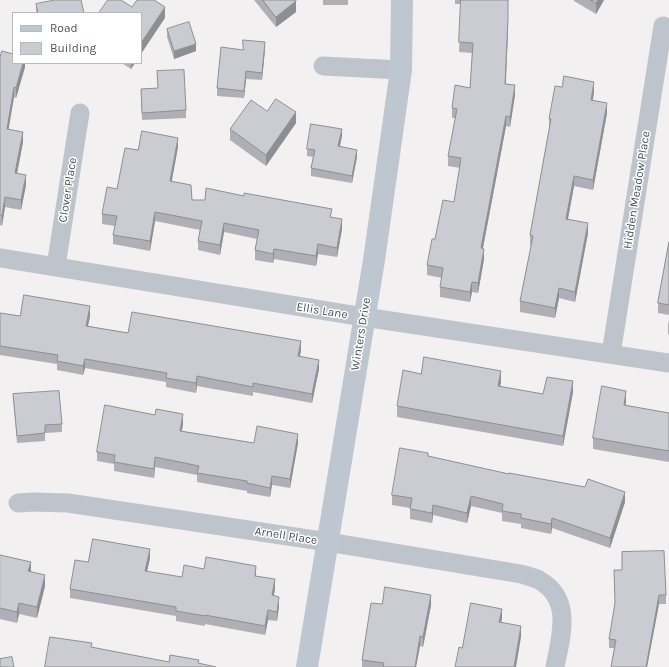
<!DOCTYPE html>
<style>
body{margin:0}
#map{position:relative;width:669px;height:667px;overflow:hidden;background:#f2f0f0;font-family:Karla,sans-serif}
canvas{display:block}
.legend{position:absolute;left:12px;top:12px;width:130px;height:52px;box-sizing:border-box;background:#fff;border:1px solid #b7babd;margin:0;padding:5px 7px;list-style:none;font-size:12px;color:#4a535b}
.legend li{display:flex;align-items:center;gap:8px;height:20px}
.legend b{width:20px;border:1px solid #b7babd}
</style>
<div id="map">
<canvas width="669" height="667"></canvas>
<ul class="legend">
<li><b style="height:5px;background:#bec6cf"></b>Road</li>
<li><b style="height:11px;background:#cbccd2"></b>Building</li>
</ul>
</div>
<script>
const ctx = document.querySelector('canvas').getContext('2d');
ctx.lineJoin = 'round';
function strokePath(path, color, width, dash) { ctx.strokeStyle = color; ctx.lineWidth = width; ctx.lineCap = dash ? 'butt' : 'round'; ctx.setLineDash(dash || []); ctx.stroke(path); }
function fillPath(path, color) { ctx.fillStyle = color; ctx.fill(path, 'evenodd'); }
function label(font, color, halo, rows, align = 'center') {
  ctx.font = font + ' Karla,sans-serif'; ctx.lineWidth = 3; ctx.setLineDash([]); ctx.textBaseline = 'middle'; ctx.strokeStyle = halo; ctx.fillStyle = color; for (const [text, x, y, turn = 0] of rows) {
    ctx.save(); ctx.translate(x, y); ctx.rotate((+turn || 0) * Math.PI / 180); ctx.textAlign = isNaN(turn) ? turn : align; if (halo) ctx.strokeText(text, 0, 0); ctx.fillText(text, 0, 0); ctx.restore();
  }
}
strokePath(new Path2D(`
 M323 66 401 70
 M0 258 364 317 669 363
 M56 266 80 113
 M611 354 663 26
 M18 503 34 502 68 503 328 542 521 574C527 576 533 577 539 580 573 599 561 636 555 667`), '#bdc4cb', 19);
strokePath(new Path2D(`
 M307 667 374 260 401 70 402 0`), '#bec6cf', 22);
fillPath(new Path2D(`
 M254 0H296V12L276 27Z
 M323 0H348V5H323Z
 M455 0H508V29L506 84 515 95 510 127 506 126 483 248 484 259 478 293 472 292 470 302 440 297V287L442 278 427 275V265L435 239 454 202 460 168 448 166V156L456 118H452V108L470 88 472 53 459 52 461 4H455Z
 M574 0H604L596 14 574 1Z
 M36 4 84 13H36Z
 M167 29 196 51 174 59 167 37Z
 M265 49 262 80 246 79 244 98 217 96V88L243 50Z
 M0 58 25 63V67L16 98 14 97 8 129 23 142 17 174 26 185 21 210 5 207 2 226 0 225Z
 M122 63H135L131 69Z
 M157 71 186 110V118L142 120 141 89 158 88Z
 M594 92 593 100 607 113 593 190 574 186 568 219 588 233 575 302 559 298 555 318 520 312V301L531 246 530 245V235L549 129V119Z
 M267 111 296 123 266 166 230 140V129Z
 M342 136 340 146 357 157 352 183 311 176V168L313 157 307 156V149Z
 M178 147 171 181 192 200 332 217 342 229 337 257 318 254 316 266 274 259 273 263 255 260V250L257 239 224 232 220 255 198 250V241L200 230 155 221 150 251 113 244V235L115 226 102 224V214L117 189 138 150Z
 M669 242V315L658 313V303Z
 M0 313 20 316H90L88 326 128 333 301 350 300 356 319 369 312 403 253 392V396L197 386 196 393 166 387V382L85 368 83 375 57 370V364L0 355Z
 M669 320V335L668 334V325Z
 M421 374 501 382 500 387 543 394 573 392 563 446 397 417V406Z
 M13 394 62 424V432L45 433V441L17 443Z
 M626 402 625 406 669 413V462L593 449V438Z
 M183 424 182 431 254 443H298L290 488 272 485 270 497 247 493V491L197 482V475L155 467 154 478 114 471V464L97 461V452Z
 M428 456 625 502 610 548 552 528 551 534 521 528V524L502 521V513L471 506 467 523 433 515 432 523 410 519V508L392 505V495Z
 M622 552 666 595V604H659L647 667H611L614 648H609V639L622 570Z
 M0 555 31 572 45 586 37 618 19 614 17 623 0 619Z
 M150 558 147 572 182 577 204 569 256 576 275 589 273 596 279 606 277 621 268 620 265 635 205 624V626L176 621V616L70 598V589L88 562Z
 M431 605 423 647 420 646 416 667H362V660Z`), '#afafb5');
fillPath(new Path2D(`
 M598 0H604L596 14V3Z
 M296 1V12L276 27V17Z
 M165 7V18L141 54V43Z
 M508 19V29L505 94V84Z
 M265 42V49L262 80V73Z
 M196 44V51L174 59V51Z
 M23 63H25V67L16 98V88Z
 M131 63H135L131 69Z
 M246 71V79L244 98V91Z
 M594 82V92L591 110V100Z
 M515 85V95L510 127V117Z
 M14 87V97L7 139V129Z
 M607 103V113L593 190V180Z
 M296 112V123L266 166V155Z
 M506 116V126L481 258V248Z
 M342 129V136L338 154V146Z
 M23 132V142L15 183V173Z
 M178 138V147L170 191V181Z
 M357 150V157L352 183V176Z
 M26 175V185L21 210V200Z
 M574 176V186L566 229V219Z
 M5 197V207L2 226V216Z
 M155 212V221L150 251V241Z
 M342 219V229L337 257V248Z
 M224 223V232L220 255V245Z
 M588 223V233L575 302V292Z
 M318 244V254L316 266V256Z
 M274 249V259L273 263V254Z
 M484 249V259L478 293V283Z
 M472 282V292L470 302V292Z
 M559 288V298L555 318V308Z
 M90 306V316L86 335V326Z
 M301 341V350L298 365V356Z
 M85 359V368L83 375V366Z
 M319 360V369L312 403V394Z
 M501 371V382L498 397V386Z
 M197 376V386L196 393V383Z
 M573 381V392L563 446V436Z
 M626 391V402L624 416V405Z
 M183 414V424L180 440V431Z
 M298 434V443L290 488V479Z
 M155 457V467L154 478V469Z
 M272 476V485L270 497V488Z
 M625 492V502L610 548V538Z
 M471 496V506L467 523V513Z
 M433 505V515L432 523V513Z
 M552 518V528L551 534V524Z
 M150 549V558L145 581V571Z
 M31 562V573L28 571Z
 M256 566V575L255 585V576Z
 M45 575V586L37 618V607Z
 M275 579V589L272 605V595Z
 M431 595V605L423 647V637Z
 M659 595V604L647 667H646Z
 M279 597V606L277 621V612Z
 M19 603V614L17 623V612Z
 M502 609V619L499 633V622Z
 M268 610V620L265 635V626Z
 M521 626V637L516 667H514Z
 M420 636V646L416 667H415Z`), '#8e8f93');
const building = new Path2D(`
 M55 0H81L84 13H38L36 4Z
 M108 0H121L132 7 137 0H154L165 7 141 43V13H99Z
 M263 0H296V1L276 17Z
 M461 0H508V19L505 84 515 85 510 117 506 116 481 248 484 249 478 283 472 282 470 292 440 287 443 268 427 265 432 239H435L443 200 454 202 461 158 448 156 457 109 452 108 455 85 470 88 473 43 459 42Z
 M591 0H598L596 3Z
 M189 22 196 44 174 51 167 29Z
 M243 40 265 42 262 73 246 71 244 91 217 88 221 47 243 50Z
 M2 51 13 54V63H23L16 88 14 87 7 129 23 132 15 173 26 175 21 200 5 197 2 216 0 215V58Z
 M184 70 186 110 142 113 141 89 158 88 157 71Z
 M564 76 594 82 591 100 607 103 593 180 574 176 566 219 588 223 575 292 559 288 555 308 520 301 533 236 530 235 551 119H549L555 86 562 87Z
 M276 99 296 112 266 155 230 129 251 100 267 111Z
 M311 124 342 129 338 146 357 150 352 176 311 168 315 150 307 149Z
 M142 131 178 138 170 181 191 185 192 200H205L206 188 244 196V193L332 209 330 217 342 219 337 248 318 244 316 256 274 249 273 254 255 250 259 230 224 223 220 245 198 241 202 221 155 212 150 241 113 235 117 216 102 214 107 187 117 189 125 148 138 150Z
 M669 242V305L658 303Z
 M24 295 90 306 86 326 128 333 132 312 301 341 298 356 319 360 312 394 253 383V387L197 376 196 383 166 378 167 373 85 359 83 366 57 361 58 355 0 346V313L20 316Z
 M424 357 501 371 498 386 543 394 547 377 573 381 563 436 397 406 403 370 421 374Z
 M602 386 626 391 624 405 669 413V451L593 438Z
 M59 391 62 424 45 425V433L17 436 13 394Z
 M105 405 155 415 156 409 183 414 180 431 254 443 257 426 298 434 290 479 272 476 270 488 247 483V481L197 473 199 466 155 457 154 469 114 462 115 455 97 452Z
 M400 448 428 453V456L509 474V473L585 487 588 479 625 492 610 538 552 518 551 524 521 518V514L502 511 503 504 471 496 467 513 433 505 432 513 410 509 412 498 392 495Z
 M93 539 150 549 145 571 182 577 184 565 204 569 206 557 256 566 255 576 275 579 272 595 279 597 277 612 268 610 265 626 205 615V616L176 611V607L70 589 75 560 88 562Z
 M664 551 666 595H659L646 667H611L616 640 609 639 615 603 614 570H622V552Z
 M0 555 31 562 28 571 45 575 37 607 19 603 17 612 0 608Z
 M385 587 431 595 423 637 420 636 415 667H383L384 663 362 660 371 603 382 604Z
 M471 603 502 609 499 622 521 626 514 667H455L459 647 462 648Z
 M50 637 92 643 91 647 169 662 170 655 199 660 198 663 216 667H45Z
 M12 657 14 667H0V659Z`);
fillPath(building, '#cbccd2');
strokePath(building, '#8e8f93', 1);
label('12px', '#4a535b', '#fff', [
 ["Clover Place",68,190,-81],
 ["Hidden Meadow Place",637,190,-81],
 ["Ellis Lane",322,311,9],
 ["Winters Drive",361,334,-81],
 ["Arnell Place",286,536,9]
]);
</script>
